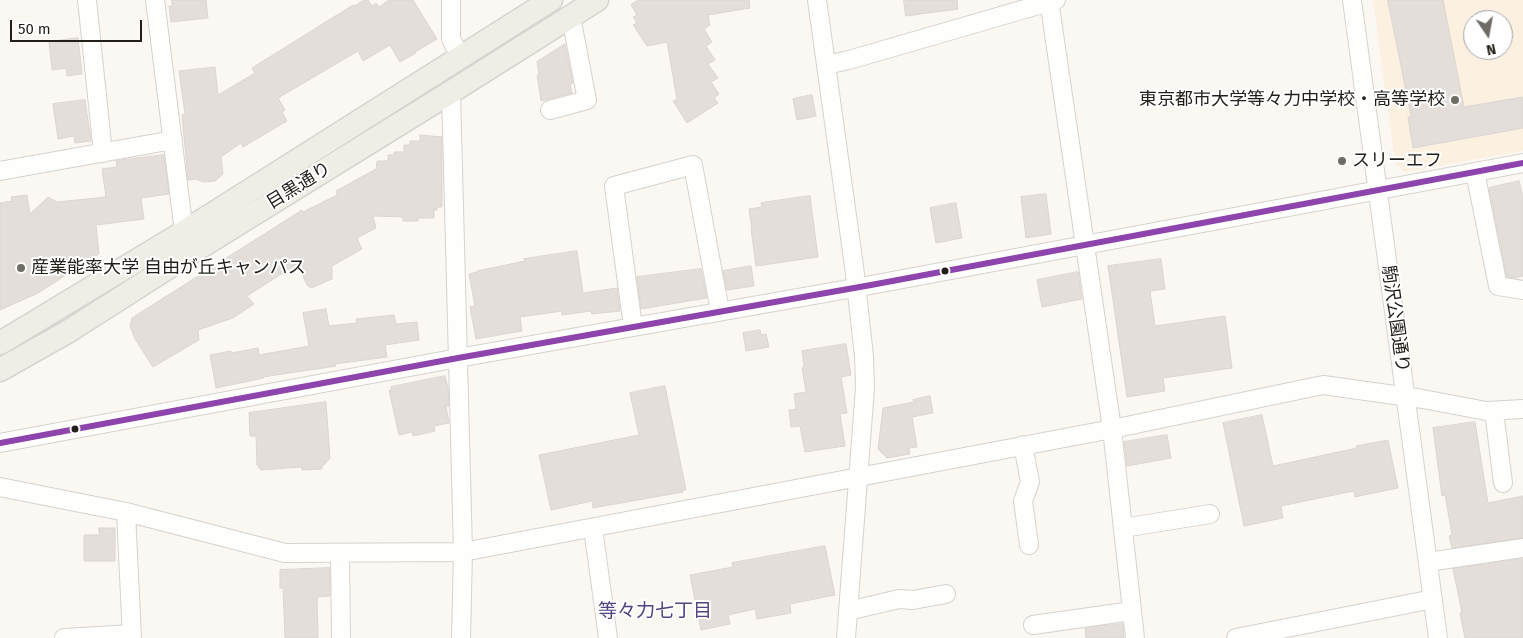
<!DOCTYPE html>
<meta charset="utf-8">
<style>
body{margin:0}
#map{position:relative;width:1523px;height:638px;overflow:hidden;background:#fbf8f4;font-family:"Fira Sans",sans-serif}
canvas{display:block}
.north{position:absolute;left:1463px;top:10px;width:50px;height:50px;box-sizing:border-box;background:#fff;border:1px solid #a7a5a3;border-radius:50%;rotate:168deg;font-size:14px;font-weight:700;line-height:20px;text-align:center;color:#231f18}
.north::after{content:'';display:block;margin:auto;width:18px;height:22px;background:#6f6b65;clip-path:polygon(50% 0,100% 100%,50% 72%,0 100%)}
.scale{position:absolute;left:10px;top:20px;width:132px;height:22px;box-sizing:border-box;border:2px solid #231f18;border-top:0;padding-left:6px;font-size:15px;line-height:18px;white-space:nowrap;color:#231f18;-webkit-text-stroke:4px #fff;paint-order:stroke}
</style>
<div id="map">
<canvas width="1523" height="638"></canvas>
<div class="north">N</div>
<div class="scale">50 m</div>
</div>
<script>
const ctx = document.querySelector('canvas').getContext('2d');
ctx.lineJoin = 'round';
function fillPath(path, color) { ctx.fillStyle = color; ctx.fill(path, 'evenodd'); }
function strokePath(path, color, width, dash) { ctx.strokeStyle = color; ctx.lineWidth = width; ctx.lineCap = dash ? 'butt' : 'round'; ctx.setLineDash(dash || []); ctx.stroke(path); }
function label(font, color, halo, rows, align = 'center') {
  ctx.font = font + ' "Fira Sans","Noto Sans JP",sans-serif'; ctx.lineWidth = 4; ctx.setLineDash([]); ctx.textBaseline = 'middle'; ctx.strokeStyle = halo; ctx.fillStyle = color; for (const [text, x, y, turn = 0] of rows) {
    ctx.save(); ctx.translate(x, y); ctx.rotate((+turn || 0) * Math.PI / 180); ctx.textAlign = isNaN(turn) ? turn : align; if (halo) ctx.strokeText(text, 0, 0); ctx.fillText(text, 0, 0); ctx.restore();
  }
}
fillPath(new Path2D(`
 M1373 0H1523V151L1405 172 1395 164ZM1473 20H1503V50H1473Z`), '#fcf1e1');
const building = new Path2D(`
 M172 0H206L208 18 171 22 169 6H172Z
 M364 0H368L372 6 376 3 379 7 389 0H413L437 39 415 52 416 53 400 62 390 45 363 61 358 51 278 98 285 110 282 112 287 121 243 147 241 143 221 157 223 174 215 181 203 182 196 179 188 180 182 115 185 114 179 71 215 67 218 95 255 73 252 68 353 5 354 6Z
 M638 0H749L750 8 708 15 710 25 704 29 712 42 706 46 715 60 708 64 718 78 711 82 719 94 714 98 718 103 687 123 673 101 677 99 667 42 647 46 633 25 637 23 633 17 637 15 631 5Z
 M904 0H957L958 9 906 16Z
 M1388 0H1443L1464 107 1523 97V128L1413 148 1408 117H1411Z
 M78 38 82 74 67 76 66 68 52 70 49 42Z
 M565 44 573 83 570 84 572 93 541 101 537 75H539L537 62Z
 M812 95 816 116 797 120 793 99Z
 M85 100 91 141 75 143 74 136 58 139 53 104Z
 M420 135 442 137V207H437V210H434V218H418V221H403V217L373 216 376 228 357 238 362 249 332 266V279L311 288 307 285 297 264 247 296 254 304 233 318 198 330 199 340 153 367 135 339 130 326 132 318 302 210 303 212 337 195 336 191 376 169 377 161H388V155H394V152H404V145H410V141H420Z
 M164 155 169 194 141 198 144 219 96 225 99 254 38 293 0 310V203L12 201 11 197 27 195 30 214 48 197 57 202 106 197 102 169 117 167 116 161Z
 M1519 181 1523 198V276L1515 278 1507 277 1489 188Z
 M1046 194 1051 234 1026 238 1021 197Z
 M810 196 818 257 756 266 751 229H752L749 209 762 207 761 203Z
 M956 203 962 238 936 243 930 208Z
 M577 251 583 293 617 288 620 311 592 314 591 311 562 315V311L520 317 522 331 476 339 470 307 475 306 469 274 477 272V271L525 261 524 259Z
 M1161 259 1165 289 1150 291 1155 326 1225 316 1232 368 1163 378 1165 391 1127 397 1108 266Z
 M751 266 754 286 727 290 723 271Z
 M701 269 707 298 641 309 637 277Z
 M1078 272 1082 299 1042 307 1037 280Z
 M326 309 329 326 357 323 356 319 394 315 396 324 417 322 419 340 385 345 387 357 335 364 336 366 263 377 264 378 216 388 210 355 231 351 232 353 258 348 259 355 309 346 303 313Z
 M760 330 761 335 766 334 769 347 746 351 743 333Z
 M846 344 851 375 841 377 847 413 840 414 845 446 805 452 800 426 791 427 789 410 796 409 794 394 806 392 802 368 804 367 802 351Z
 M445 376 448 387 449 406H446L449 423 434 426 435 431 413 436 412 432 399 435 389 390H392L391 387Z
 M665 386 686 490H682L683 492 593 508 592 501 551 510 539 455 639 435 630 393Z
 M930 396 933 413 912 417 917 447 909 448 910 454 887 458 878 449 883 408 914 402 913 400Z
 M326 402 330 458 324 465H322V469L302 470 301 467 261 470 257 465 256 436H250L249 413Z
 M1262 415 1273 466 1357 448 1356 446 1388 440 1398 488 1355 497 1354 491 1281 506 1283 518 1244 526 1223 423Z
 M1475 422 1488 503 1523 496V538L1452 548 1449 536 1452 535 1445 495 1442 496 1433 428Z
 M1167 435 1171 458 1127 466 1124 442Z
 M99 528H115V561H84V535H99Z
 M825 546 835 595 790 604 791 613 757 619 755 609 728 615 730 624 701 630 690 575 733 567 732 563Z
 M1523 559V638H1465L1460 613H1462L1453 569Z
 M330 568V596L317 597 318 638H285L283 588H280V570Z
 M1123 624 1124 638H1086L1085 628Z`);
fillPath(building, '#e4deda');
strokePath(building, '#dbd5d1', 1);
const minor = new Path2D(`
 M87 0 103 153
 M155 0 184 232
 M451 0V39L461 58
 M817 0 854 266 864 356 865 388 846 638
 M1049 0 1112 429 1135 638
 M1352 0 1438 638
 M826 65 849 60 1056 0
 M451 92 463 552 461 638
 M550 110 587 100 571 17
 M0 171 173 140
 M1475 172 1498 286 1523 290
 M633 327 614 186 693 165 720 311
 M1494 411 1503 483
 M0 443 458 358 871 285 1523 163
 M1023 445 1030 482 1023 501 1029 545
 M0 487 126 512 285 553 463 552 1112 429 1323 385 1423 399 1486 411 1523 409
 M126 512 132 638
 M593 528 608 638
 M1123 528 1210 514
 M340 553 341 638
 M1428 562 1523 548
 M848 611 899 599 913 600 946 594
 M1033 625 1132 611
 M64 638 132 634
 M1236 638 1433 599`);
const major = new Path2D(`
 M0 343 184 232 551 0
 M0 370 69 331 191 253 451 92 597 0`);
strokePath(minor, '#d6d2cd', 20);
strokePath(major, '#d6d4d1', 25);
strokePath(minor, '#fefefd', 18);
strokePath(major, '#efeee6', 22);
strokePath(new Path2D(`
 M0 443 458 358 871 285 1523 163`), '#8e44ad', 6);
for (const [x, y, r, color] of [
 [1455,100,5,"#6f6b65"],
 [1342,161,5,"#6f6b65"],
 [21,268,5,"#6f6b65"],
 [945,271,4.5,"#231f18"],
 [75,429,4.5,"#231f18"]
]) { const dot = new Path2D(); dot.arc(x, y, r, 0, 2 * Math.PI); ctx.fillStyle = color; ctx.fill(dot); strokePath(dot, '#fff', 2); }
label('18px', '#231f18', '#fff', [
 ["東京都市大学等々力中学校・高等学校",1445,100,"right"],
 ["スリーエフ",1352,161],
 ["産業能率大学 自由が丘キャンパス",31,268]
], 'left');
label('18px', '#231f18', '#fff', [
 ["目黒通り",299,186,-32],
 ["駒沢公園通り",1395,319,82]
]);
label('19px', '#53427f', '#fff', [
 ["等々力七丁目",655,612]
]);
</script>
